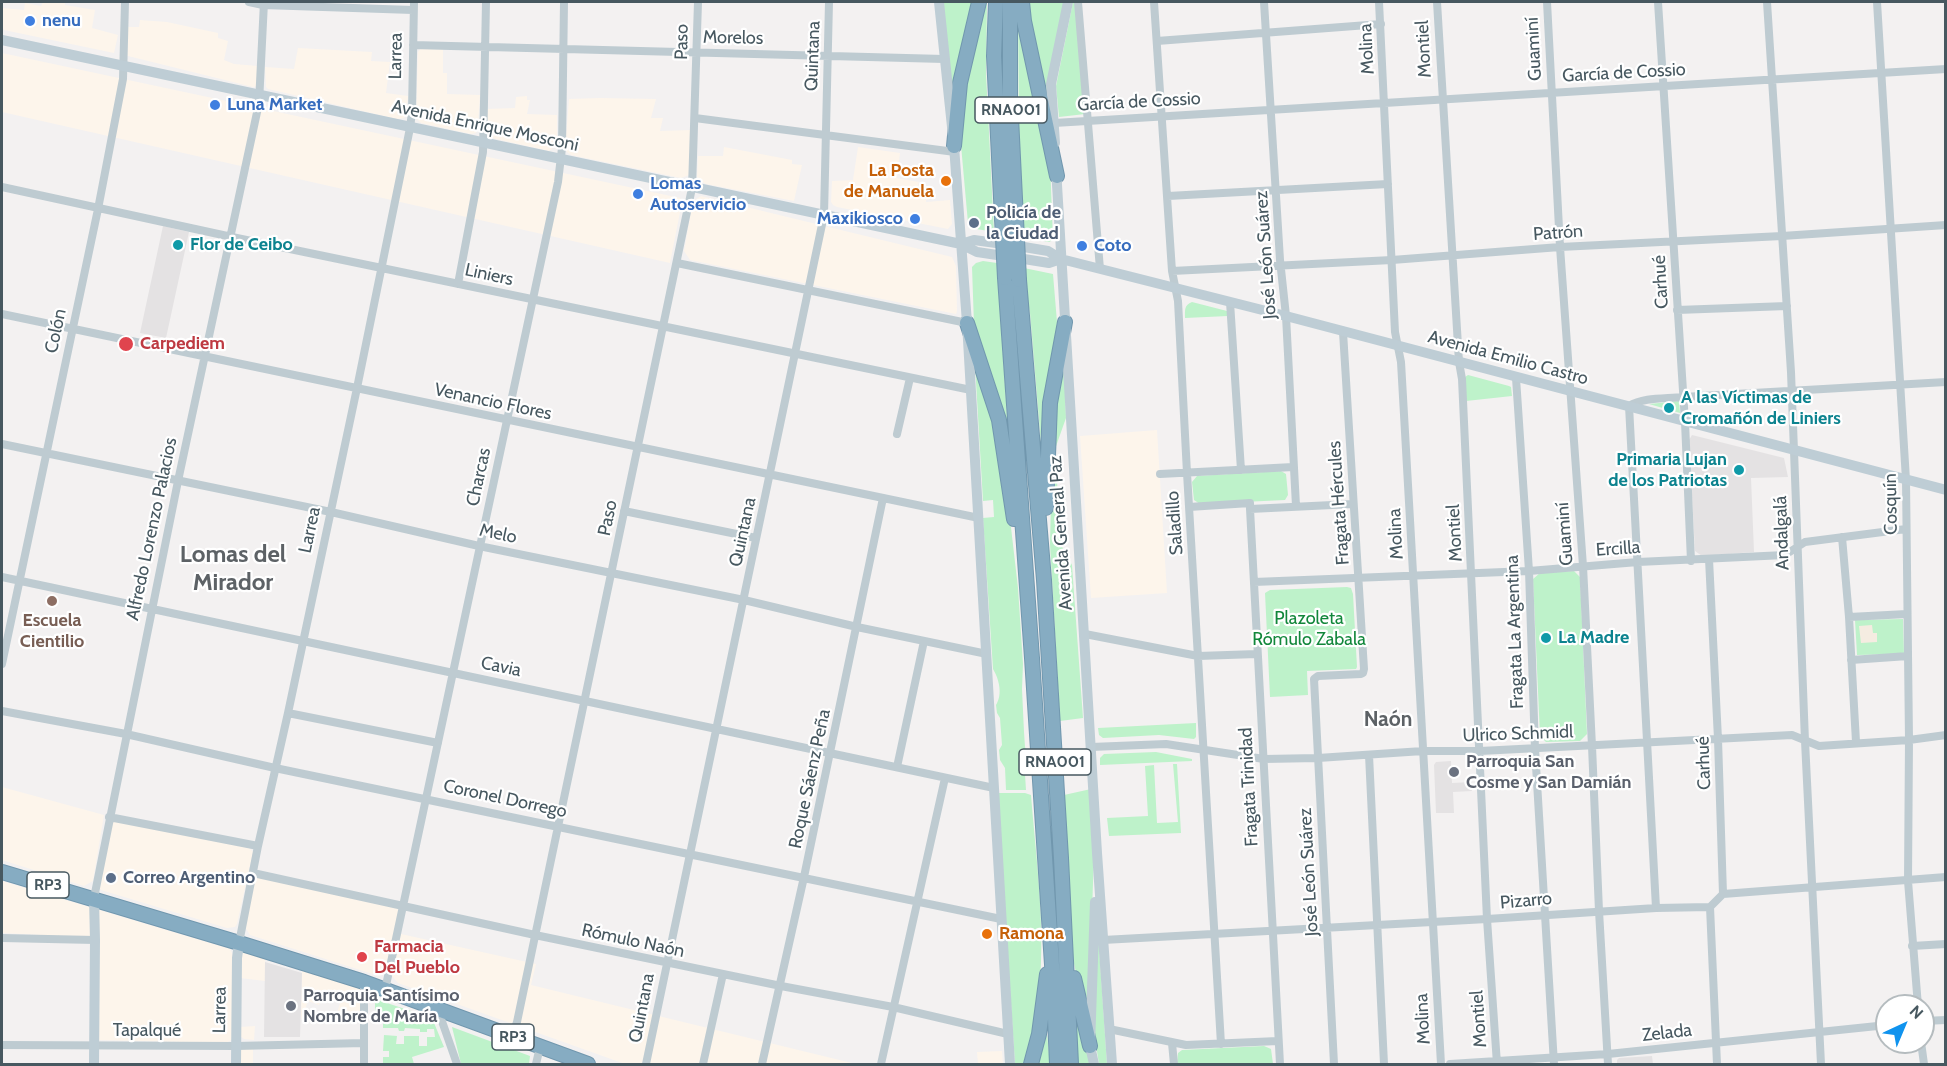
<!DOCTYPE html>
<meta charset="utf-8">
<style>
body{margin:0}
#map{position:relative;width:1947px;height:1066px;overflow:hidden;background:#f3f1f1;font-family:Cabin,sans-serif}
canvas{display:block}
.frame{position:absolute;inset:0;border:3px solid #475860;pointer-events:none}
.north{position:absolute;left:1875px;top:994px;width:60px;height:60px;box-sizing:border-box;background:#fff;border:2px solid #b5bcbf;border-radius:50%;rotate:44deg;font-size:16px;font-weight:700;line-height:24px;text-align:center;color:#475860}
.north::after{content:'';display:block;margin:auto;width:21px;height:27px;background:#1093ee;clip-path:polygon(50% 0,100% 100%,50% 72%,0 100%)}
</style>
<div id="map">
<canvas width="1947" height="1066"></canvas>
<div class="frame"></div>
<div class="north">N</div>
</div>
<script>
const ctx = document.querySelector('canvas').getContext('2d');
ctx.lineJoin = 'round';
function fillPath(path, color) { ctx.fillStyle = color; ctx.fill(path, 'evenodd'); }
function strokePath(path, color, width, dash) { ctx.strokeStyle = color; ctx.lineWidth = width; ctx.lineCap = dash ? 'butt' : 'round'; ctx.setLineDash(dash || []); ctx.stroke(path); }
function label(font, color, halo, rows, align = 'center') {
  ctx.font = font + ' Cabin,sans-serif'; ctx.lineWidth = 4.5; ctx.setLineDash([]); ctx.textBaseline = 'middle'; ctx.strokeStyle = halo; ctx.fillStyle = color; for (const [text, x, y, turn = 0] of rows) {
    ctx.save(); ctx.translate(x, y); ctx.rotate((+turn || 0) * Math.PI / 180); ctx.textAlign = isNaN(turn) ? turn : align; if (halo) ctx.strokeText(text, 0, 0); ctx.fillText(text, 0, 0); ctx.restore();
  }
}
fillPath(new Path2D(`
 M43 2H65V5L95 10 92 28 118 35 114 53 4 30 2 27V8L24 10 25 3 41 6Z
 M140 20 167 22 218 33V38L228 41 224 60 234 64 258 66V86L253 87 128 56 126 55 127 27H139Z
 M298 48 372 52 371 61 390 62 386 93 408 96 406 116 404 118 397 119 268 89 266 87 265 67 294 69Z
 M421 48 443 49V73H447V94L480 95 478 126 476 133 471 134 421 123 417 119 416 115 418 52Z
 M2 53 680 198 682 202 670 263 2 112Z
 M527 96V100H530L527 114 557 115V145L549 151 492 138 485 133 486 109 515 108 516 97Z
 M600 98 656 99 651 118H663L660 131 691 130 689 175 681 178 571 155 567 152 565 148 569 99Z
 M724 147 792 160V164L802 165 794 201 706 184 699 180 697 177 698 156H723Z
 M858 147 900 153 897 178 919 182 918 185H922V191H927L926 202 950 200 952 224 948 229 837 207 833 205 831 202 832 181 853 180Z
 M701 196 952 257 956 266 957 311 956 314 690 260 684 251 693 201Z
 M1157 430 1167 593 1091 598 1080 436Z
 M2 787 104 815 93 881 84 886 2 860Z
 M116 820 249 848 253 852 237 924 235 927 227 928 101 890 99 887 112 822Z
 M261 877 397 908 399 912 386 972 379 976 250 935 245 927 253 881 256 878Z
 M2 881 230 949 233 955V1037L230 1041 225 1043 98 1040 99 938 2 933Z
 M401 934 536 964 531 985 856 1064H625L398 983 392 976Z
 M242 952 265 958V981L240 978Z
 M302 970 358 986 361 989 362 1016 336 1015 342 998 324 991 319 1005 308 1001 301 1020Z
 M255 1026 254 1040 244 1039 240 1036V1027Z
 M239 1049H253V1064H237Z
 M1002 1051 1003 1064H978L977 1052Z`), '#fdf5eb');
fillPath(new Path2D(`
 M163 226 189 232 166 338 140 333Z
 M1692 435 1784 458 1788 477 1751 478 1754 552 1702 556 1695 551 1689 440Z
 M1451 761 1452 783 1472 782V791L1453 792 1454 813H1436L1434 765 1436 762Z
 M265 962 302 973 300 1037H264Z
 M1652 1056 1653 1064H1617V1060L1619 1058Z`), '#e4e2e3');
fillPath(new Path2D(`
 M943 2H974L953 95Z
 M981 2H987L986 73 994 232 971 228 970 224 968 223 959 123Z
 M1025 2H1067L1048 110Z
 M1073 2H1077L1085 114 1059 117 1056 86Z
 M1018 3 1050 161 1053 240 1049 242 1024 237 1019 142Z
 M983 261 997 263 1010 462 974 325 972 267 976 263Z
 M1024 268 1053 274 1057 322 1056 350 1042 456 1030 313 1024 281Z
 M1192 302 1227 311 1228 316 1185 318C1185 310 1184 305 1192 302Z
 M1064 360 1066 418 1055 449 1061 545 1072 565 1083 718 1060 721 1050 544 1053 421Z
 M975 365H977L1003 458 1018 588 1023 664 1022 689 1024 732 1025 747 1029 758 1024 759 1026 790H1006L1005 768 1000 760 999 750 1002 745 1000 718 997 713 996 705C1003 694 999 679 993 669L983 518 994 517 993 500 983 501Z
 M1468 375 1509 386 1511 387 1512 396 1466 401 1465 377Z
 M1679 401 1680 413 1649 404Z
 M1281 471 1286 474 1288 495 1285 500 1200 504 1194 500 1192 482 1197 476Z
 M1574 571 1580 577 1587 734 1580 741 1546 742 1540 736 1533 579 1540 573Z
 M1347 587 1351 588 1353 594 1357 667 1356 669 1307 671 1308 695 1270 697 1265 593 1270 590Z
 M1903 619 1904 654 1857 655 1855 620Z
 M1196 723V737L1194 739 1159 735 1103 738 1099 735 1098 728Z
 M1156 752 1192 759V761L1100 765V758L1104 754Z
 M1173 764H1177L1181 833 1109 836 1107 818 1148 816 1145 766 1154 765 1157 823 1178 822Z
 M1091 789 1094 854 1088 1027 1073 959 1064 795Z
 M997 793H1025L1031 795C1038 884 1054 978 1023 1064H1015Z
 M1098 933 1107 1064H1099L1094 1033Z
 M375 999 432 1018 444 1047 412 1057 414 1064H383V1057H389V1051H383L384 1035 397 1036 396 1044H404V1036H419V1046H427V1037H435L434 1029H427V1032H420V1029L405 1028 404 1031H399L398 1028H383V1019H375Z
 M1076 1007 1090 1064H1077L1074 1008Z
 M1046 1024 1050 1064H1035Z
 M452 1027 530 1056 529 1064H461Z
 M1264 1046 1271 1049 1273 1064H1177L1178 1053 1182 1050Z`), '#bef2ca');
fillPath(new Path2D(`
 M1872 625 1873 633H1877V642L1861 643 1859 626Z`), '#f5ece1');
const highway = new Path2D(`
 M996 2 994 56 1002 218
 M1010 2V97L1016 219
 M1022 2 1024 21 1057 176
 M954 146 960 83 979 2
 M1005 278 1032 658 1054 995 1057 1064
 M1019 280 1044 580 1061 858 1071 1064
 M967 323 999 420 1014 519
 M1046 508 1050 403 1065 322
 M2 872 239 943 364 982 588 1064
 M1074 978 1090 1046
 M1031 1064 1039 1034 1047 974`);
strokePath(highway, '#7197ae', 16);
strokePath(new Path2D(`
 M249 2 263 5 413 10
 M1078 2 1100 269
 M1154 2 1172 271 1178 301 1187 473 1221 1044
 M1264 2 1280 260 1286 316 1296 506
 M1379 2 1395 332 1401 362 1441 1064
 M1437 2 1459 362 1462 379 1487 919 1497 1064
 M1547 2 1560 247 1583 566 1592 746 1599 911 1608 1064
 M1658 2 1685 422 1691 561
 M1767 2 1791 372 1805 741 1821 1064
 M1877 2 1906 480 1909 740 1908 881 1918 1006
 M1157 41 1381 24
 M413 45 944 59
 M695 118 955 152
 M1054 123 1946 69
 M2 187 232 237 971 390
 M1168 196 1388 184
 M677 263 967 323
 M1172 271 1392 260 1560 247 1782 236 1946 225
 M458 284 483 152 486 2
 M1230 302 1241 470
 M1677 310 1787 306
 M2 314 979 518
 M1516 378 1529 571 1535 749 1554 1064
 M897 434 910 378
 M2 444 331 512 479 546 744 600 857 627 987 654
 M1160 474 1293 467
 M1189 507 1250 503V509L1353 504
 M1250 509 1280 1064
 M624 511 756 538
 M1842 537 1849 617 1856 742
 M1709 559 1718 739 1723 894
 M2 577 994 788
 M1254 582 1529 571 1638 562 1785 555 1805 542 1906 529
 M1849 617 1907 614
 M1085 634 1198 656 1257 654
 M1851 660 1908 656
 M2 664 98 209 123 79 125 2
 M2 711 126 734 275 768 1001 919
 M288 713 438 743
 M1091 747 1166 744 1264 759 1318 758 1423 751H1480L1792 735 1819 746 1909 740 1946 735
 M1369 755 1384 1064
 M897 767 924 641
 M109 817 258 846
 M253 873 535 935 781 986 893 1007 1008 1034
 M94 898 178 481 259 103 264 2
 M1710 907 1717 1064
 M1656 908 1629 406C1644 397 1665 399 1683 397L1946 382
 M2 938 95 940
 M1103 940 1487 919 1656 908 1710 907 1723 894 1946 877
 M239 943 258 846 288 713 357 388 410 128 412 112 414 2
 M1912 946 1946 944
 M364 982V1064
 M385 990 558 182 562 148 564 2
 M438 1010 457 1064
 M1923 1021 1946 1020
 M1109 1029 1186 1045 1278 1041
 M512 1036 517 1022 692 188 698 2
 M1921 1042 1924 1064
 M1172 1043 1174 1064
 M2 1045 236 1046 364 1043
 M536 1064 540 1047
 M646 1064 824 215 829 2
 M703 1064 723 974
 M762 1064 804 877 883 498
 M881 1064 945 778
 M1334 1064 1314 679 1318 676 1361 674 1363 673 1364 669 1343 332
 M1450 1064 1608 1054 1887 1025`), '#becbd1', 8);
strokePath(new Path2D(`
 M939 2 954 146 967 323 1010 1064
 M2 40 961 244 977 252 997 255
 M1055 143 1051 84 1068 2
 M1056 168 1097 853 1112 1064
 M961 244 974 240 996 243
 M1024 247 1048 251 1061 259 1286 316 1946 490
 M1024 259 1049 263 1061 259
 M94 1064 95 940 94 898
 M236 1064 237 958 239 943
 M1094 1064 1090 1046 1095 902`), '#becdd5', 10);
strokePath(highway, '#86acc2', 14);
const highwayBridge = new Path2D(`
 M1002 218 1005 278
 M1016 219 1019 280`);
strokePath(highwayBridge, '#7197ae', 16, []);
strokePath(highwayBridge, '#86acc2', 14);
for (const [x, y, r, color] of [
 [30,21,6,"#3f7fe0"],
 [215,105,6,"#3f7fe0"],
 [946,181,6,"#e8710a"],
 [638,194,6,"#3f7fe0"],
 [915,219,6,"#3f7fe0"],
 [974,223,6,"#5c6f8a"],
 [178,245,6,"#0f9aa8"],
 [1082,246,6,"#3f7fe0"],
 [126,344,8,"#e0444e"],
 [1669,408,6,"#0f9aa8"],
 [1739,470,6,"#0f9aa8"],
 [52,601,6,"#8d6e63"],
 [1546,638,6,"#0f9aa8"],
 [1454,772,6,"#6b7280"],
 [111,878,6,"#5c6f8a"],
 [987,934,6,"#e8710a"],
 [362,957,6,"#e0444e"],
 [291,1006,6,"#6b7280"]
]) { const dot = new Path2D(); dot.arc(x, y, r, 0, 2 * Math.PI); ctx.fillStyle = color; ctx.fill(dot); strokePath(dot, '#fff', 2); }
for (const [x, y, w] of [
 [1011,110,72],
 [1055,762,72],
 [48,885,42],
 [513,1037,42]
]) { const box = new Path2D(); box.roundRect(x - w / 2, y - 13, w, 26, 4.5); ctx.fillStyle = '#fff'; ctx.fill(box); strokePath(box, '#475860', 1.5); }
label('bold 16px', '#475860', null, [
 ["RNA001",1011,110],
 ["RNA001",1055,762],
 ["RP3",48,885],
 ["RP3",513,1037]
]);
label('bold 18px', '#366cbe', '#fff', [
 ["nenu",42,21],
 ["Luna Market",227,105],
 ["Lomas",650,184],
 ["Autoservicio",650,205],
 ["Maxikiosco",903,219,"right"],
 ["Coto",1094,246]
], 'left');
label('18px', '#475860', '#fff', [
 ["Morelos",733,38,1],
 ["Paso",682,42,-89],
 ["Molina",1367,49,-93],
 ["Montiel",1424,49,-93],
 ["Guaminí",1534,49,-93],
 ["Larrea",396,56,-89],
 ["Quintana",813,56,-88],
 ["García de Cossio",1624,73,-3],
 ["García de Cossio",1139,102,-3],
 ["Avenida Enrique Mosconi",485,126,12],
 ["Patrón",1558,233,-4],
 ["José León Suárez",1266,255,-94],
 ["Liniers",489,275,12],
 ["Carhué",1661,282,-93],
 ["Colón",56,331,-78],
 ["Avenida Emilio Castro",1508,358,15],
 ["Venancio Flores",493,402,12],
 ["Charcas",479,477,-78],
 ["Fragata Hércules",1339,503,-94],
 ["Cosquín",1891,504,-91],
 ["Paso",608,518,-78],
 ["Saladillo",1175,523,-94],
 ["Alfredo Lorenzo Palacios",152,529,-78],
 ["Larrea",310,530,-78],
 ["Quintana",743,532,-78],
 ["Avenida General Paz",1061,533,-94],
 ["Montiel",1455,533,-93],
 ["Andalgalá",1782,533,-92],
 ["Melo",498,534,12],
 ["Molina",1396,534,-93],
 ["Guaminí",1565,534,-94],
 ["Ercilla",1618,549,-4],
 ["Fragata La Argentina",1515,632,-92],
 ["Cavia",501,667,12],
 ["Ulrico Schmidl",1518,734,-2],
 ["Carhué",1704,763,-92],
 ["Roque Sáenz Peña",810,779,-78],
 ["Fragata Trinidad",1249,787,-93],
 ["Coronel Dorrego",505,799,12],
 ["José León Suárez",1309,872,-93],
 ["Pizarro",1526,901,-5],
 ["Rómulo Naón",633,941,12],
 ["Quintana",642,1008,-79],
 ["Larrea",220,1010,-89],
 ["Molina",1423,1019,-93],
 ["Montiel",1479,1019,-94],
 ["Tapalqué",147,1031],
 ["Zelada",1667,1033,-6]
]);
label('bold 18px', '#c56008', '#fff', [
 ["La Posta",934,171],
 ["de Manuela",934,192],
 ["Ramona",999,934,"left"]
], 'right');
label('bold 18px', '#4e5e75', '#fff', [
 ["Policía de",986,213],
 ["la Ciudad",986,234],
 ["Correo Argentino",123,878]
], 'left');
label('bold 18px', '#0d838f', '#fff', [
 ["Flor de Ceibo",190,245],
 ["A las Víctimas de",1681,398],
 ["Cromañón de Liniers",1681,419],
 ["Primaria Lujan",1727,460,"right"],
 ["de los Patriotas",1727,481,"right"],
 ["La Madre",1558,638]
], 'left');
label('bold 18px', '#be3a42', '#fff', [
 ["Carpediem",140,344],
 ["Farmacia",374,947],
 ["Del Pueblo",374,968]
], 'left');
label('18px', '#12873b', '#fff', [
 ["Plazoleta",1309,619],
 ["Rómulo Zabala",1309,640]
]);
label('bold 18px', '#785e54', '#fff', [
 ["Escuela",52,621],
 ["Cientilio",52,642]
]);
label('bold 18px', '#5b616d', '#fff', [
 ["Parroquia San",1466,762],
 ["Cosme y San Damián",1466,783],
 ["Parroquia Santísimo",303,996],
 ["Nombre de María",303,1017]
], 'left');
label('bold 21px', '#5d6266', '#fff', [
 ["Naón",1388,720]
]);
label('bold 24px', '#5d6266', '#fff', [
 ["Lomas del",233,555],
 ["Mirador",233,583]
]);
</script>
